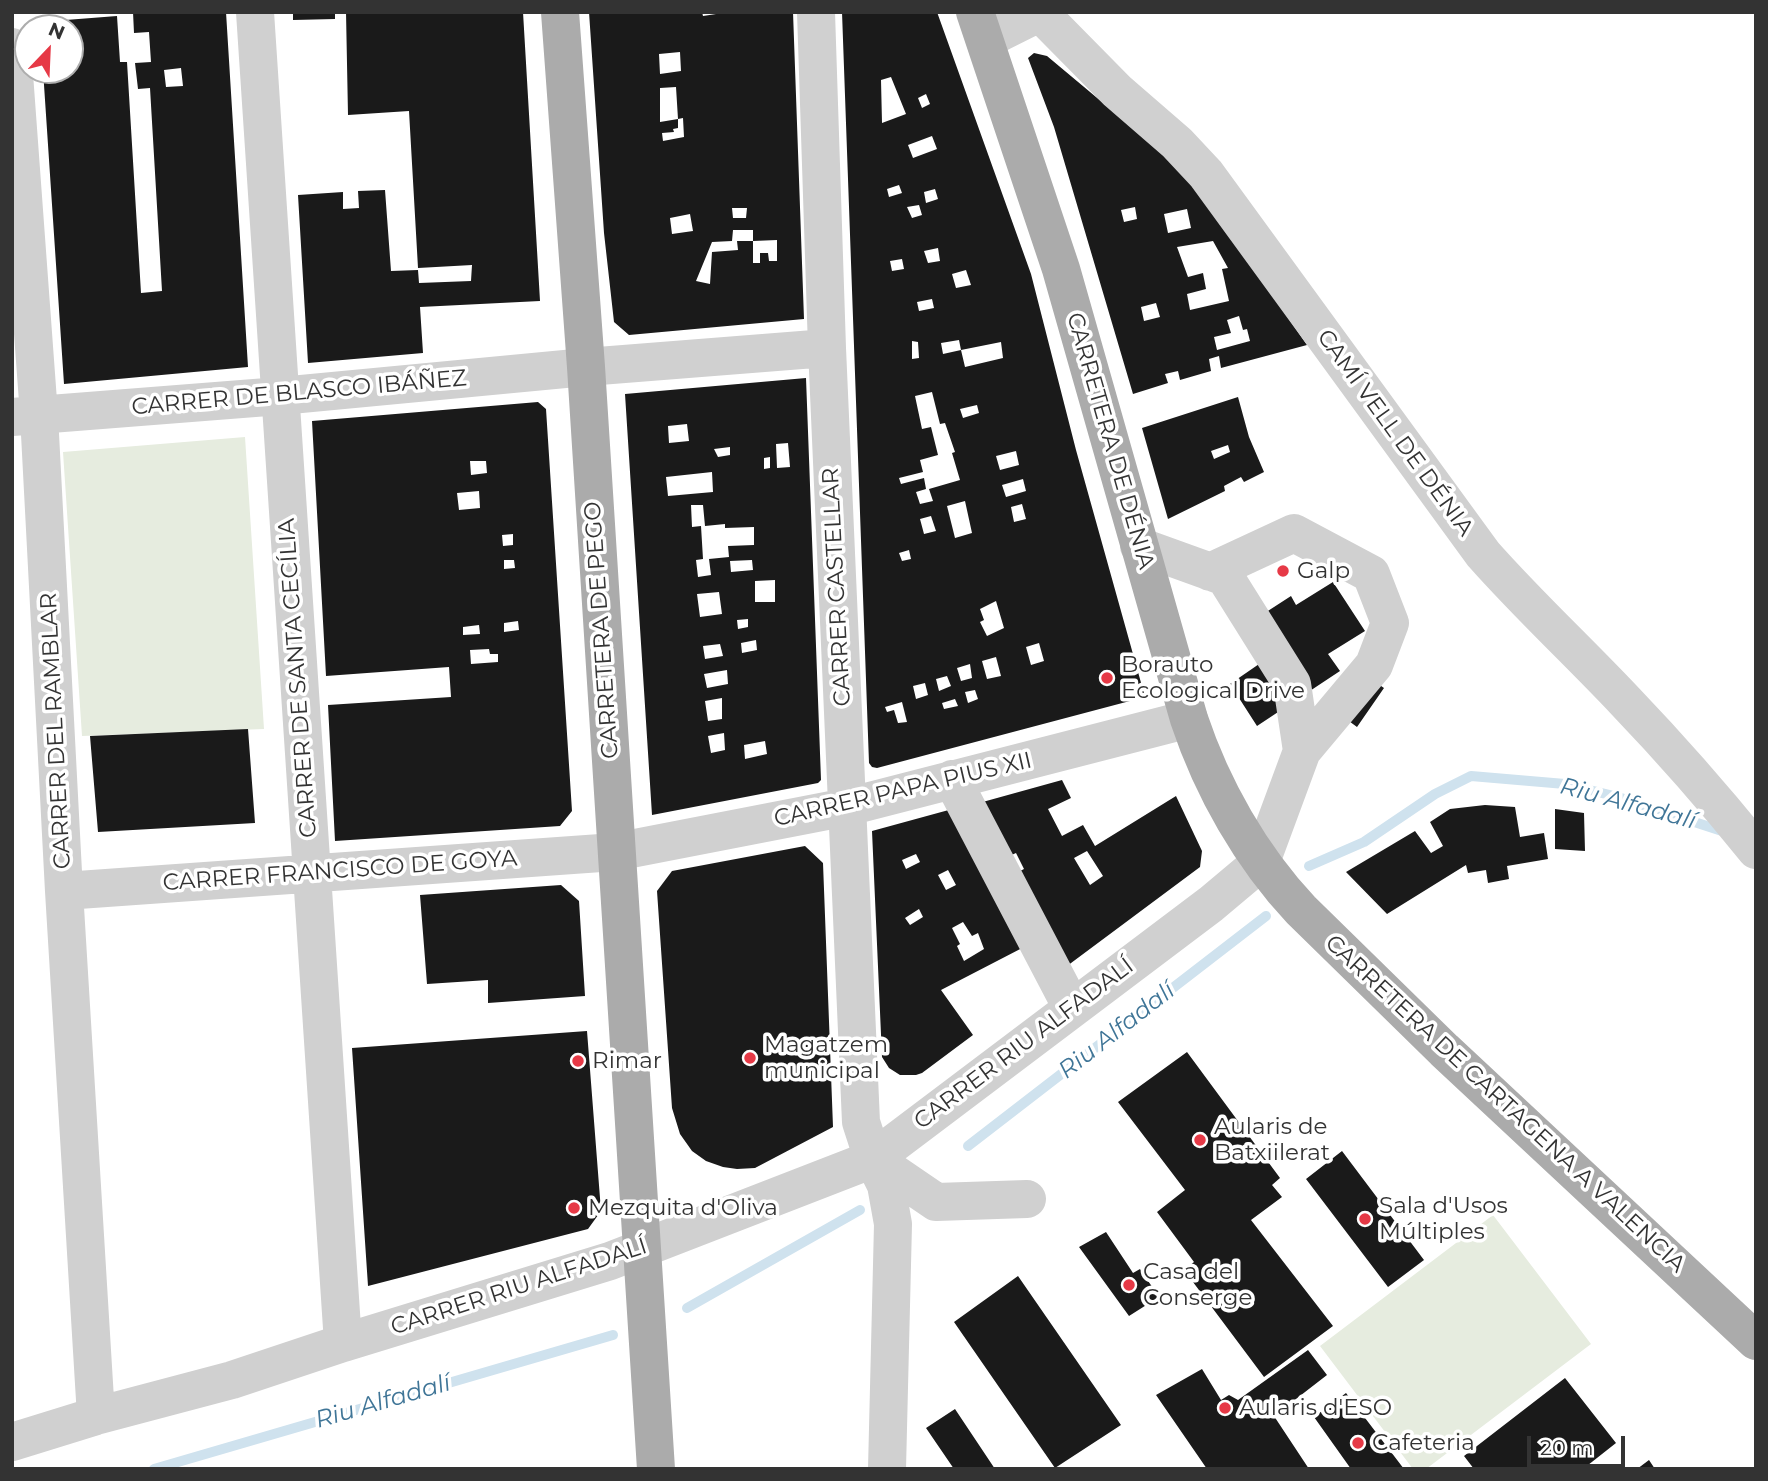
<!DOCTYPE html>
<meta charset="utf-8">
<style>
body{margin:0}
#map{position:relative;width:1768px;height:1481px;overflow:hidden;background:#fff;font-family:Montserrat,sans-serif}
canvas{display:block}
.frame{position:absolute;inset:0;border:14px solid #333;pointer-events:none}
.north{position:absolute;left:14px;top:14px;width:70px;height:70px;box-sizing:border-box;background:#fff;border:2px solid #adadad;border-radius:50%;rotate:23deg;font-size:19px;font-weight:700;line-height:28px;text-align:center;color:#333}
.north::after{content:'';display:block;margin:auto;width:24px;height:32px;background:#e63946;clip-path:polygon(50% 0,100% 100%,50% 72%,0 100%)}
.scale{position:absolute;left:1527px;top:1436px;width:98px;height:32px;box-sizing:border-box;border:4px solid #333;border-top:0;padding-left:9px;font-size:21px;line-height:24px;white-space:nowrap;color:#333;-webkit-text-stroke:5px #fff;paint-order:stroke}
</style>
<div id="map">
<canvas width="1768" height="1481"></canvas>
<div class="frame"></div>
<div class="north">N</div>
<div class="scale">20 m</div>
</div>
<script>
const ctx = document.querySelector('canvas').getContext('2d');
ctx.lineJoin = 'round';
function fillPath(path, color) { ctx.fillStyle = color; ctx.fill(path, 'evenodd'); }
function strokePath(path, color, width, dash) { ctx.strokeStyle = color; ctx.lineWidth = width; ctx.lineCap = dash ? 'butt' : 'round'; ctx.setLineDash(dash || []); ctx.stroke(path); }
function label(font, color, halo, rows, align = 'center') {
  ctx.font = font + ' Montserrat,sans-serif'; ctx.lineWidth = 7; ctx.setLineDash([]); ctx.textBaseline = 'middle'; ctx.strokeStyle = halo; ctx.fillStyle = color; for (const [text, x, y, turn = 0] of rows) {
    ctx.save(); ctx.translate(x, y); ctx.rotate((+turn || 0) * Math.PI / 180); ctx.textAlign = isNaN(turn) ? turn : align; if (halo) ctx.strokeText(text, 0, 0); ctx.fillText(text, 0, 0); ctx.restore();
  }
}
fillPath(new Path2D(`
 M245 437 264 729 82 736 63 452Z
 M1493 1215 1591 1344 1426 1469H1413L1320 1346Z`), '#e6ecdf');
strokePath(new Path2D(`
 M1309 866 1364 842 1435 794 1471 776 1565 784 1618 797 1725 832
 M968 1146 1266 916
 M687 1308 860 1210
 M154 1469 613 1335`), '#cfe2ee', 10);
fillPath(new Path2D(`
 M133 12H226L248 367 64 384 43 70H70V28H40V22L117 16 120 62H127L141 293 162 291 150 88 138 89 135 63 151 62 149 32 134 33ZM181 68 183 86 166 87 164 70Z
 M293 12H335V19L293 20Z
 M346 12H523L540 301 420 307 423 353 308 363 298 195 343 192V209L359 208 358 191 385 190 391 271 418 270 419 283 471 281 472 265 418 268 409 111 348 115Z
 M589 12H702L703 16 729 12H793L804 319 629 335 614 322 604 233ZM680 52 681 71 660 74 659 54ZM676 87 678 119 683 118 684 137 663 141 662 133 674 132 673 129 678 128V119L660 122V88ZM732 208H747L746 218H733ZM690 214 693 231 672 234 670 218ZM733 230H753V241H737L738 250 712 252 710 284 696 281 712 242 732 241ZM777 240V261H769L768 253H760V263H753V241Z
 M842 12H937L1031 274 1076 450 1145 697 877 768 872 767 869 763ZM891 77 906 114 882 123 881 80ZM926 94 930 104 922 108 918 98ZM932 136 937 149 913 158 908 145ZM899 185 902 193 889 197 887 189ZM935 189 938 199 926 203 924 192ZM919 205 922 215 912 218 907 207ZM938 248 940 261 928 263 924 251ZM902 259 904 269 892 271 890 261ZM966 270 971 285 956 288 952 274ZM932 299 934 308 919 311 917 302ZM959 340 961 350 943 354 941 343ZM912 341 918 342 919 358 912 359ZM1001 342 1003 358 965 367 961 350ZM932 392 940 424 945 423 955 452 952 453 960 480 929 489 933 501 920 504 916 492 926 489 924 478 901 484 899 478 923 472 920 460 938 455 931 427 922 429 915 396ZM977 405 979 413 963 418 960 409ZM1016 451 1019 465 1000 470 996 456ZM1023 479 1026 491 1006 497 1002 485ZM965 501 972 533 955 538 947 506ZM1022 504 1026 519 1014 522 1011 507ZM931 516 936 531 924 534 920 519ZM909 550 911 559 902 561 899 553ZM996 601 1004 628 987 636 980 622 984 620 980 609ZM1039 643 1044 661 1031 665 1026 647ZM996 657 1001 676 987 679 982 661ZM970 664 972 678 961 681 957 668ZM947 676 951 686 939 691 936 679ZM925 683 928 695 916 699 913 686ZM975 690 978 699 968 703 965 692ZM955 699 958 706 944 709 942 703ZM902 702 907 722 898 723 894 710 887 712 885 707Z
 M1034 53 1047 56 1188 174 1307 345 1221 368 1219 356 1209 359 1211 371 1180 380 1178 371 1165 374 1168 383 1133 394 1054 127 1028 58ZM1135 207 1137 219 1124 222 1121 210ZM1187 209 1191 228 1168 233 1164 214ZM1213 241 1228 268 1222 269 1229 301 1190 310 1187 294 1206 289 1203 273 1188 277 1177 247ZM1156 303 1160 317 1144 321 1141 307ZM1239 316 1243 330 1247 329 1250 341 1217 350 1214 337 1231 333 1227 320Z
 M806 378 821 780 818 783 652 815 625 394ZM687 424 689 441 669 443 668 426ZM788 443 790 467 777 468 776 444ZM730 447V455L718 457 714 449ZM770 457V468L764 469V458ZM712 472 713 492 668 496 666 477ZM691 505H703L705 526 725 524V528L754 527V545L728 546 729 557 709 559 711 575 698 577 696 560 703 559 701 526 692 527ZM752 560 753 570 731 572 730 561ZM775 580V602H755V581ZM719 592 722 614 700 617 697 594ZM748 619V627L738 629 737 620ZM756 640 757 650 742 653 741 643ZM720 644 723 656 705 659 703 646ZM727 670 728 684 707 688 704 674ZM722 698V719L708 721 705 701ZM724 733 725 750 711 753 708 736ZM765 741 767 754 745 759 744 745Z
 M1238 397 1249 437 1264 472 1244 482 1241 477 1224 486 1225 491 1168 519 1142 428ZM1228 445 1230 452 1214 459 1211 451Z
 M538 402 546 409 572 811 560 826 335 841 328 705 451 697 449 667 326 676 312 421ZM470 461H486L487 473 471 475ZM479 491 480 508 459 510 457 493ZM513 534V545L503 546 502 535ZM504 560H514L515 568 504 569ZM518 621 519 630 504 632V623ZM479 625 480 634 463 635V627ZM489 649 490 654H498V662L471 664 470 650Z
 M1333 582 1365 631 1328 654 1340 671 1257 726 1230 684 1262 662 1240 629 1291 596 1296 605Z
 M1365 675 1384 688 1357 727 1338 713Z
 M248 729 255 823 98 832 90 736Z
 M1062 780 1071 798 1048 809 1062 836 1083 825 1095 846 1176 796 1202 851 1200 867 1063 969 1014 874 1024 869 1016 853 1005 858 979 803ZM1087 851 1103 876 1090 885 1074 858Z
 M1485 805 1515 807 1520 837 1544 833 1548 859 1507 866 1509 879 1488 883 1486 870 1468 873 1466 865 1387 914 1346 872 1415 831 1431 853 1443 846 1430 822 1450 809Z
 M956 808 1026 946 941 990 973 1035 922 1073 916 1075H900L889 1068 882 1057 872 831ZM916 854 920 862 906 869 902 860ZM948 870 956 885 946 890 938 875ZM919 909 923 917 910 925 905 918ZM963 922 972 936 978 933 984 949 964 961 957 946 960 944 952 928Z
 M1555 809 1584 813 1585 851 1555 849Z
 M805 846 823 863 833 1127 755 1168 737 1169 723 1167 706 1161 692 1151 680 1134 672 1108 657 891 672 871Z
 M561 885 579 901 585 996 488 1003V980L427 984 420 895Z
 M587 1031 601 1211 588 1229 368 1286 352 1048Z
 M1187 1052 1280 1178 1272 1185 1282 1197 1251 1220 1333 1326 1264 1377 1184 1270 1194 1262 1157 1212 1185 1190 1118 1102Z
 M1342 1151 1424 1260 1388 1287 1306 1179Z
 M1106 1232 1133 1273 1140 1269 1159 1297 1129 1316 1079 1247Z
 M1018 1276 1121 1425 1055 1468 954 1322Z
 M1308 1350 1327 1375 1274 1416 1309 1469H1207L1156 1395 1202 1369 1221 1400 1229 1395 1238 1400Z
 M1565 1378 1616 1443 1583 1469H1474L1464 1456Z
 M1346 1393 1404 1469H1351L1314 1417Z
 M955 1409 995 1469H954L926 1428Z
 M1649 1460 1655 1469H1637Z`), '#1a1a1a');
strokePath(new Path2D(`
 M255 12 343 1343
 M816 12 827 348 861 1122 873 1159 886 1185 893 1224 887 1469
 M1040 13 1117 91 1177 143 1206 174 1483 554C1528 605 1578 651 1625 701 1671 749 1714 798 1756 850
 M985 40 1041 12
 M12 47 39 415 64 891 96 1416
 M12 417 280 396 586 367 827 348
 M1139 546 1225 577 1292 684 1302 751
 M952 779 1072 1008
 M64 891 615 852 847 807 1189 719
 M873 1159 936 1202 1027 1199
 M12 1442 96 1416 232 1380 343 1343 610 1261 873 1159 1211 904 1261 862 1302 751 1374 665 1390 623 1371 574 1294 533 1210 572`), '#d0d0d0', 38);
strokePath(new Path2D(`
 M560 12 586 367 656 1469
 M975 12 1061 269 1189 719C1212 788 1251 857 1301 910L1444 1050 1756 1341`), '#ababab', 38);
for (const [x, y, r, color] of [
 [1283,571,7,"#e63946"],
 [1107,678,7,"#e63946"],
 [750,1058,7,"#e63946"],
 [578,1061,7,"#e63946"],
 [1200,1140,7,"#e63946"],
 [574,1208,7,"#e63946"],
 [1365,1219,7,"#e63946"],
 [1129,1285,7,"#e63946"],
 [1225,1408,7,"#e63946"],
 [1358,1443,7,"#e63946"]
]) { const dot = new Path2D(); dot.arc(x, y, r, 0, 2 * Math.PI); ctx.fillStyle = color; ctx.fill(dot); strokePath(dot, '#fff', 2.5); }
label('23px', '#333', '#fff', [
 ["CARRER DE BLASCO IBÁÑEZ",299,393,-5],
 ["CAMÍ VELL DE DÉNIA",1395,433,54],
 ["CARRETERA DE DÉNIA",1110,441,74],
 ["CARRER CASTELLAR",837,587,-93],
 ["CARRETERA DE PEGO",602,630,-94],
 ["CARRER DE SANTA CECÍLIA",298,678,-94],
 ["CARRER DEL RAMBLAR",56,731,-93],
 ["CARRER PAPA PIUS XII",903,790,-13],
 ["CARRER FRANCISCO DE GOYA",340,871,-4],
 ["CARRER RIU ALFADALÍ",1024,1044,-37],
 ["CARRETERA DE CARTAGENA A VALENCIA",1505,1104,43],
 ["CARRER RIU ALFADALÍ",519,1287,-18]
]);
label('23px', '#333', '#fff', [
 ["Galp",1297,571],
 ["Borauto",1121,665],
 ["Ecological Drive",1121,691],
 ["Magatzem",764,1045],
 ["municipal",764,1071],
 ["Rimar",592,1061],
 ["Aularis de",1214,1127],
 ["Batxiilerat",1214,1153],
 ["Sala d'Usos",1379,1206],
 ["Múltiples",1379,1232],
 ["Mezquita d'Oliva",588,1208],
 ["Casa del",1143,1272],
 ["Conserge",1143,1298],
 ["Aularis d'ESO",1239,1408],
 ["Cafeteria",1372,1443]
], 'left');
label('italic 24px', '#3f7597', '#fff', [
 ["Riu Alfadalí",1628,804,15],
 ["Riu Alfadalí",1117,1031,-38],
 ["Riu Alfadalí",383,1402,-16]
]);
</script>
